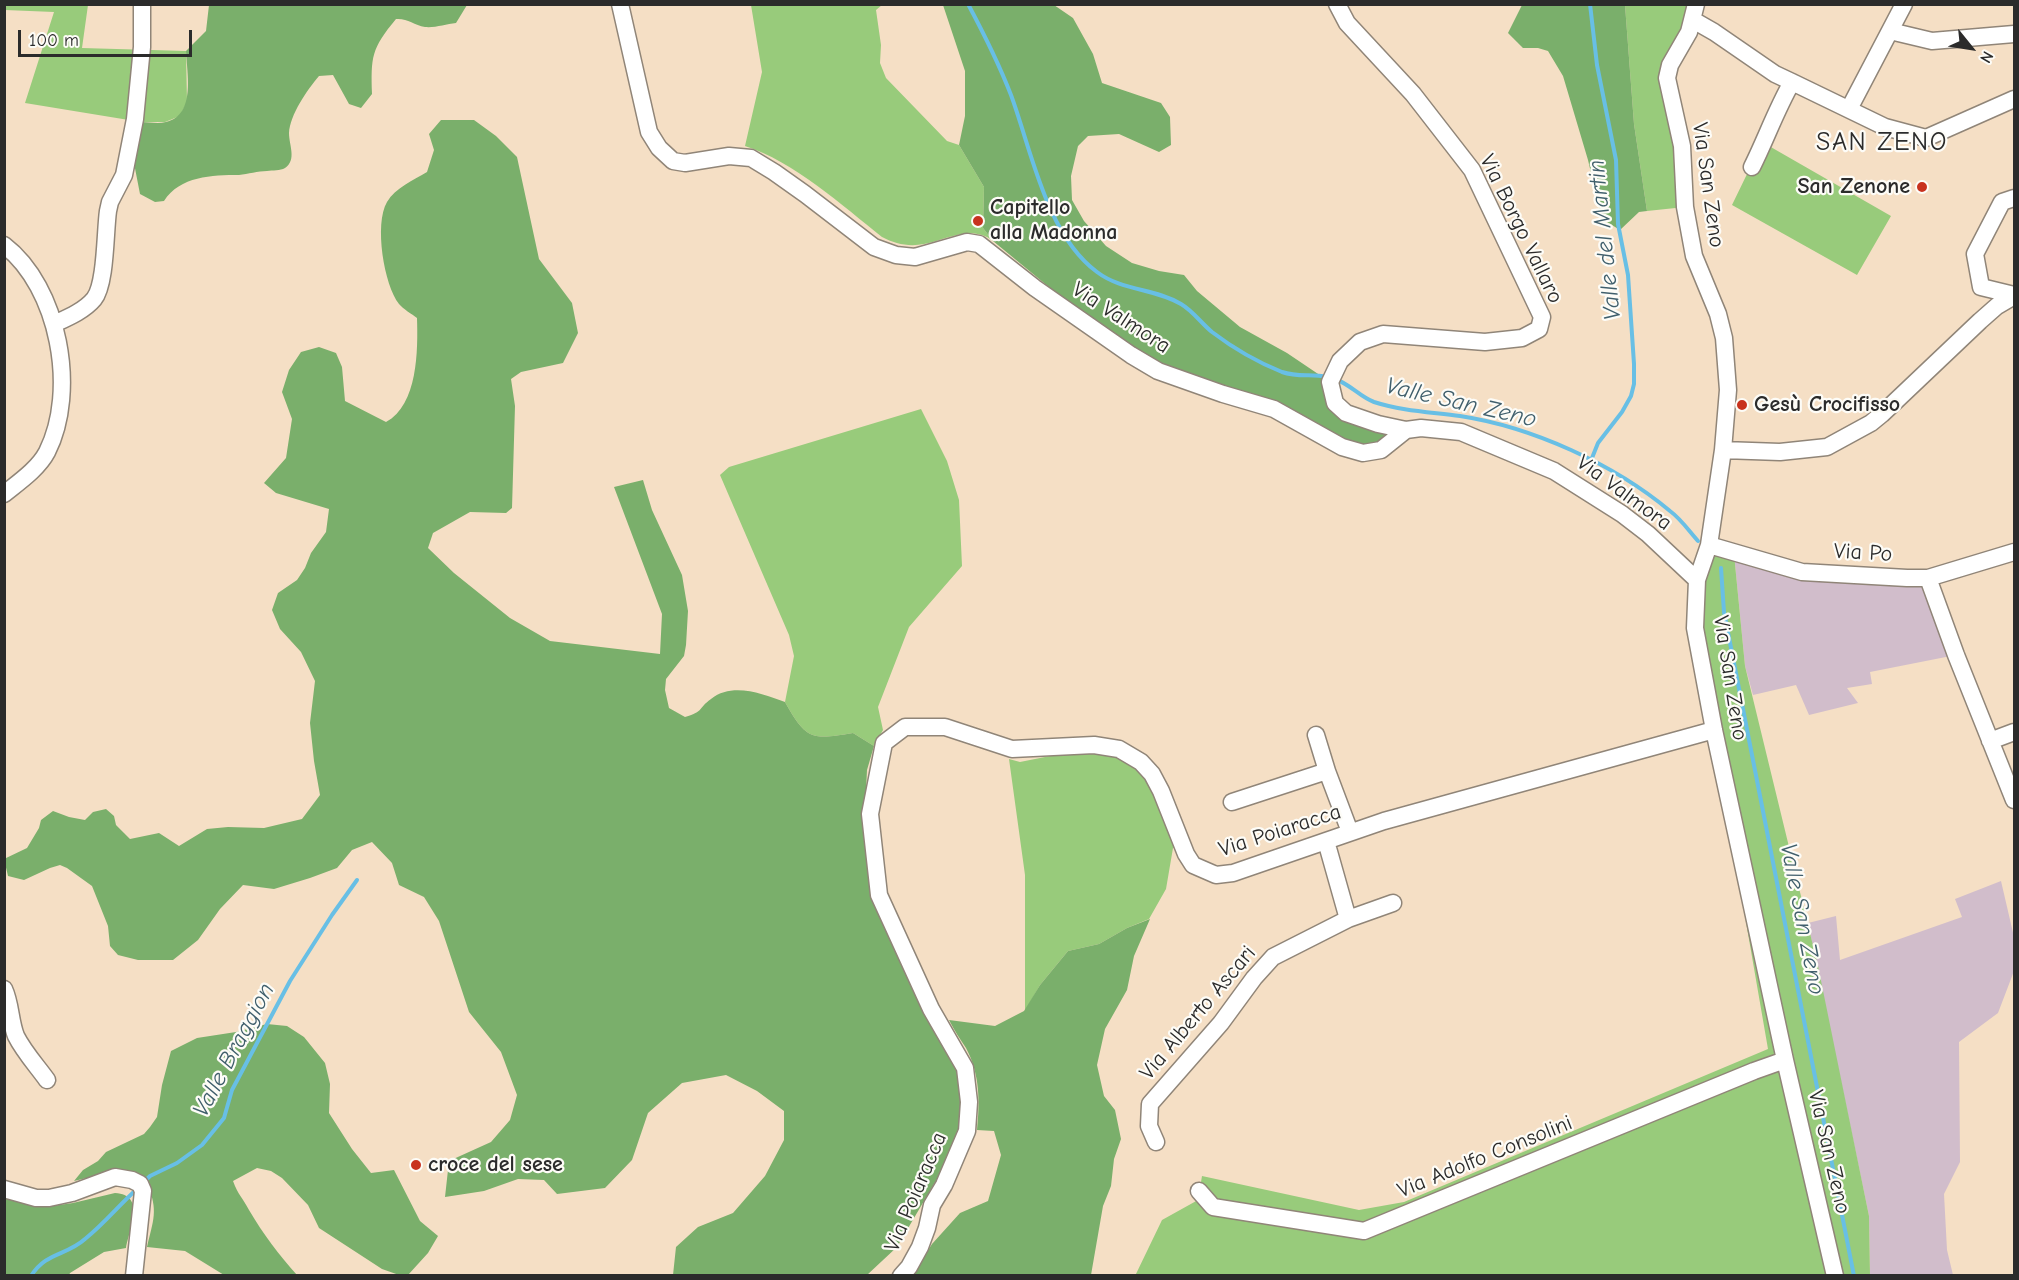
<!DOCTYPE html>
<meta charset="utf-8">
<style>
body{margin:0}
#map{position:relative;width:2019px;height:1280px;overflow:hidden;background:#f5dfc5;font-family:"Comic Neue",sans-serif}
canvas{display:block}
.frame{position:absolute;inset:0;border:6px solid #2b2b2b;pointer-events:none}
.north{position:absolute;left:1941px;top:18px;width:60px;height:60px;-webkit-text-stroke:4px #fdfcf7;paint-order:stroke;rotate:120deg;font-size:16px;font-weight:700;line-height:24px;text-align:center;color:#2b2b2b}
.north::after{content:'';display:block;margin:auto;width:21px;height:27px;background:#2b2b2b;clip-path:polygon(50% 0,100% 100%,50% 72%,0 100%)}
.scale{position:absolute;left:18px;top:30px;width:174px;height:27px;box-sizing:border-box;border:3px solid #2b2b2b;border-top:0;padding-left:8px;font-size:18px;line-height:21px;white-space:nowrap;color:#2b2b2b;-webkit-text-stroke:4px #fdfcf7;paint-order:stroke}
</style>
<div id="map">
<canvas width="2019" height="1280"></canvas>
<div class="frame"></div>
<div class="north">N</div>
<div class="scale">100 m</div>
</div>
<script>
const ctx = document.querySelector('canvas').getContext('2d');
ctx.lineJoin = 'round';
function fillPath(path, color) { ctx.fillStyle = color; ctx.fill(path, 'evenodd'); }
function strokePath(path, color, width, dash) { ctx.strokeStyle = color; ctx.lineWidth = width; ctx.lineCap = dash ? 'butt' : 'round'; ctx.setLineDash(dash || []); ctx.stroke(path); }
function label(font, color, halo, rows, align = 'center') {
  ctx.font = font + ' "Comic Neue",sans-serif'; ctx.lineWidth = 4.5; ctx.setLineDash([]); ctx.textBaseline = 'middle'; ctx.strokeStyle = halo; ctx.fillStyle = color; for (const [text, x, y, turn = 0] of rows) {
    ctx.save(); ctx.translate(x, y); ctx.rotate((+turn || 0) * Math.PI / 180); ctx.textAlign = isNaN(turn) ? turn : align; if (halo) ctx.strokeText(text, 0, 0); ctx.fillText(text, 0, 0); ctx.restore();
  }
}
fillPath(new Path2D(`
 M1734 554 1802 572 1928 578 1956 655 1870 672 1872 684 1847 688 1858 703 1809 715 1796 685 1753 695 1745 666Z
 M2001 881 2014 937V971L1998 1013 1959 1042 1960 1162 1944 1194 1947 1250 1953 1275H1870L1869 1216 1808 923 1836 916 1840 960 1962 917 1955 899Z`), '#d1bdcb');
fillPath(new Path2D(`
 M5 5H88L82 48 186 51 187 102 180 116 165 122H141L25 103 54 12 5 10Z
 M751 5H882L876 10 881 45 880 63 886 78 947 141 959 145 984 187 983 228 993 241C971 224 947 240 924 244 909 247 895 244 882 237 843 206 793 161 745 146L762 72Z
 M1625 5H1696L1670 65 1685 207 1647 211 1634 124Z
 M1769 146 1891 216 1857 275 1732 205 1748 172Z
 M921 409 947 461 959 500 962 566 909 627 878 707 883 730 874 746 853 733C812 740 806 740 785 702L794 656 789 635 720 475 729 467Z
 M1709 545 1734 554 1745 666 1818 966 1869 1216 1870 1275 1135 1276 1162 1220 1198 1200 1202 1176 1359 1210 1404 1202 1768 1049 1695 628Z
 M1098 753 1141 762 1182 845 1173 848 1166 889 1149 919 1127 928 1099 944 1068 951 1040 985 1025 1011V875L1009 759 1020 762 1050 756Z`), '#98cb7b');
fillPath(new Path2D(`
 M209 5H467L456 23C446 24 435 28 425 27 414 25 407 18 396 19 371 49 371 57 372 94L361 108 349 104 333 75 319 76C307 90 290 115 289 133 289 145 297 160 285 168 280 171 273 170 267 171 258 171 248 174 239 175 212 175 180 176 164 201L155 202 140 194 132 153 141 122C149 122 158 124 166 122 196 115 187 74 186 51L206 31Z
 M943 5H1054L1073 18 1093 54 1102 83 1161 103 1170 117 1171 145 1159 152 1119 134 1088 136 1078 146 1071 176 1072 200 1084 221 1106 246 1132 263 1159 271 1184 275 1197 291 1240 327 1287 353 1330 382 1335 403 1406 430 1374 445 1362 447 1152 364 1072 306 993 241 983 228 984 187 959 145 965 116V71Z
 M1522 5H1625L1634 124 1647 211 1639 212 1620 230 1602 219 1588 160 1563 76 1548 51 1538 48H1523L1508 33Z
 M441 120H474L496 136 517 157 539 259 572 303 578 333 563 363 521 372 511 379 515 406 512 508 506 513 470 512 433 533 428 548 454 573 510 618 550 641 660 654 662 614 614 487 643 480 652 510 682 575 688 611 686 645 684 656 666 679 665 690 669 708 685 717C705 711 697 709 711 699 733 682 762 694 785 702 806 740 812 740 853 733L874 746 867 770 864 833 866 855 876 890 911 986 941 1042 951 1058 956 1070 962 1095 959 1132 941 1172 897 1247 867 1275H673L676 1247 698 1227 733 1213 765 1176 784 1140V1111L757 1091 726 1075 682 1083 648 1113 632 1160 605 1188 557 1194 544 1180 518 1179 484 1191 445 1197 449 1161 491 1142 510 1120 517 1095 501 1052 469 1012 439 921 424 897 399 885 392 863 372 842 352 850 337 868 310 878 274 889 243 885 220 909 198 940 173 960H138L118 955 110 946 108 926 92 886 67 868 60 865 50 868 24 880 8 876 4 859 27 848 39 828 41 820 53 811 69 817 85 820 93 812 106 809 114 816 116 825 130 839 159 833 179 846 207 829 228 827 264 828 302 819 320 795 314 761 310 723 315 681 301 652 280 629 272 610 278 593 297 580 305 568 311 553 326 532 329 509 276 493 264 483 286 458 292 419 282 392 289 370 301 352 319 347 336 353 342 367 345 401 386 422C418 405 418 350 417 318 412 314 403 309 399 304 384 285 374 224 387 202 395 188 414 180 427 172L434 150 429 134Z
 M1150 919 1134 956 1127 990 1105 1029 1097 1065 1104 1096 1115 1110 1121 1139 1114 1159 1111 1186 1103 1206 1091 1275 912 1276 932 1244 960 1213 988 1201 1001 1155 994 1131 977 1130C980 1102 980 1074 966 1048 960 1039 954 1030 949 1020L995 1026 1024 1011 1040 985 1068 951 1099 944 1127 928Z
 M267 1024 287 1026 304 1037 325 1063 330 1084 329 1113 352 1149 371 1173 394 1170 420 1221 438 1236 428 1253 408 1275H399L382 1269 319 1228 308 1205 282 1178 271 1171 257 1168 233 1181C238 1195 243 1198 249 1210 263 1234 279 1255 297 1275H224L185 1251 147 1247C153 1221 159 1210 147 1184L112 1172 74 1181 83 1170 98 1161 106 1152 144 1134 150 1127 157 1117 162 1085 171 1051 197 1038 236 1032Z
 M115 1193C146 1195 130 1227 126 1248L104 1252 70 1273 69 1275H5L4 1196 52 1206 73 1203Z`), '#7aaf6b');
strokePath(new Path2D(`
 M968 4C984 34 999 64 1011 95 1032 152 1046 234 1097 272 1122 291 1154 288 1181 304 1193 311 1201 323 1212 332 1233 348 1257 362 1282 372 1299 378 1312 373 1327 377
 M1590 4 1597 65 1616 160 1618 224 1628 275 1634 364V384L1631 396 1622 412 1598 443 1592 458 1594 463
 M1335 379C1350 384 1360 397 1374 402 1402 411 1431 412 1460 416 1532 427 1614 464 1670 511 1681 519 1689 531 1698 541
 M1721 568 1724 612 1854 1276
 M144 1182 150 1176 177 1163 202 1145 224 1118 232 1090 290 981 332 915 357 880
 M31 1276C46 1252 66 1256 85 1239 104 1224 119 1205 137 1189`), '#68bfe5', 4);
const minor = new Path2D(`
 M620 4 649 132 659 148 673 161 685 163 729 156 751 158 774 172 805 194 874 247 896 255 915 257 967 242 979 244 1035 288 1131 355 1158 371 1223 394 1274 409 1342 447 1363 453 1381 450 1406 430 1421 428 1461 432 1554 471 1622 514 1648 534 1697 580
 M1337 4 1347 23 1413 94 1472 170 1542 317 1539 329 1522 338 1485 342 1383 334 1360 342 1340 361 1330 382 1335 403 1346 413 1378 424 1406 430
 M1696 4 1689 32 1670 65 1667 78 1682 146 1685 207 1694 256 1718 314 1724 338 1728 390 1723 450 1709 545 1697 580 1695 628 1714 730 1785 1060 1835 1276
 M1693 20 1714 32 1775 74 1792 82 1885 127 1926 138 2014 99
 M1890 31 1932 41 2014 34
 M1849 109 1904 4
 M1752 167C1766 139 1776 110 1792 82
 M2014 198 2002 202 1975 254 1981 287 2014 295
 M4 245C59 287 78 391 47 452 38 469 19 482 4 494
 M54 324C67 318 84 311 94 299 106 284 105 232 108 211L110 202 124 175 135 119 142 47V4
 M1723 450 1780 452 1827 447 1871 423 1882 414 1980 321 1997 306 2014 296
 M1709 545 1802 572 1907 578H1928L2014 552
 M1928 578 1956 655 2014 800
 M1316 735 1327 771
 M1990 741 2014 732
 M1232 802 1327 771 1350 832
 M1348 919 1393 903
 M4 989C11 1004 10 1021 16 1036 24 1052 37 1066 47 1080
 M1156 1142 1149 1126 1150 1104 1221 1023 1254 978 1273 957 1348 919 1326 841
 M4 1189 36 1198H49L72 1193 115 1177 132 1180 140 1184 143 1191 134 1276
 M1199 1191 1213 1207 1364 1231 1754 1071 1785 1060
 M901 1276 909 1267 920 1247 927 1228 932 1205 944 1185 967 1131 969 1102 965 1068 931 1009 879 895 870 814 884 743 905 727H945L1012 749 1094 745 1119 749 1141 762 1152 774 1161 791 1186 854 1193 865 1216 875 1233 873 1384 821 1714 730`);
strokePath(minor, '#908578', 19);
strokePath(minor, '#fff', 16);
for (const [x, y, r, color] of [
 [1922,187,6,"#c8321e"],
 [978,221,6,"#c8321e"],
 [1742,405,6,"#c8321e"],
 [416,1165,6,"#c8321e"]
]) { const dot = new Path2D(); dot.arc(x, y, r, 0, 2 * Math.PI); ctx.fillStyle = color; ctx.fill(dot); strokePath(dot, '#fdfcf7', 2); }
label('22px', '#2b2b2b', '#fdfcf7', [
 ["Via San Zeno",1708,185,82],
 ["Via Borgo Vallaro",1521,229,64],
 ["Via Valmora",1121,318,33],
 ["Via Valmora",1624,493,36],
 ["Via Po",1863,553,3],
 ["Via San Zeno",1730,678,81],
 ["Via Poiaracca",1280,831,-18],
 ["Via Alberto Ascari",1198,1013,-50],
 ["Via San Zeno",1829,1152,77],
 ["Via Adolfo Consolini",1485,1157,-22],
 ["Via Poiaracca",916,1192,-67]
]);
label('bold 22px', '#2b2b2b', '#fdfcf7', [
 ["San Zenone",1910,187,"right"],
 ["Capitello",990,208],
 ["alla Madonna",990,233],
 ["Gesù Crocifisso",1754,405],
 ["croce del sese",428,1165]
], 'left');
label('italic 24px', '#405f6c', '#fdfcf7', [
 ["Valle del Martin",1605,240,-96],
 ["Valle San Zeno",1461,403,13],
 ["Valle San Zeno",1802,919,79],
 ["Valle Braggion",234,1050,-62]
]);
ctx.letterSpacing = '1.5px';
label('26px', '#2b2b2b', '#fdfcf7', [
 ["SAN ZENO",1882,143]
]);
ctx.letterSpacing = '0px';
</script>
